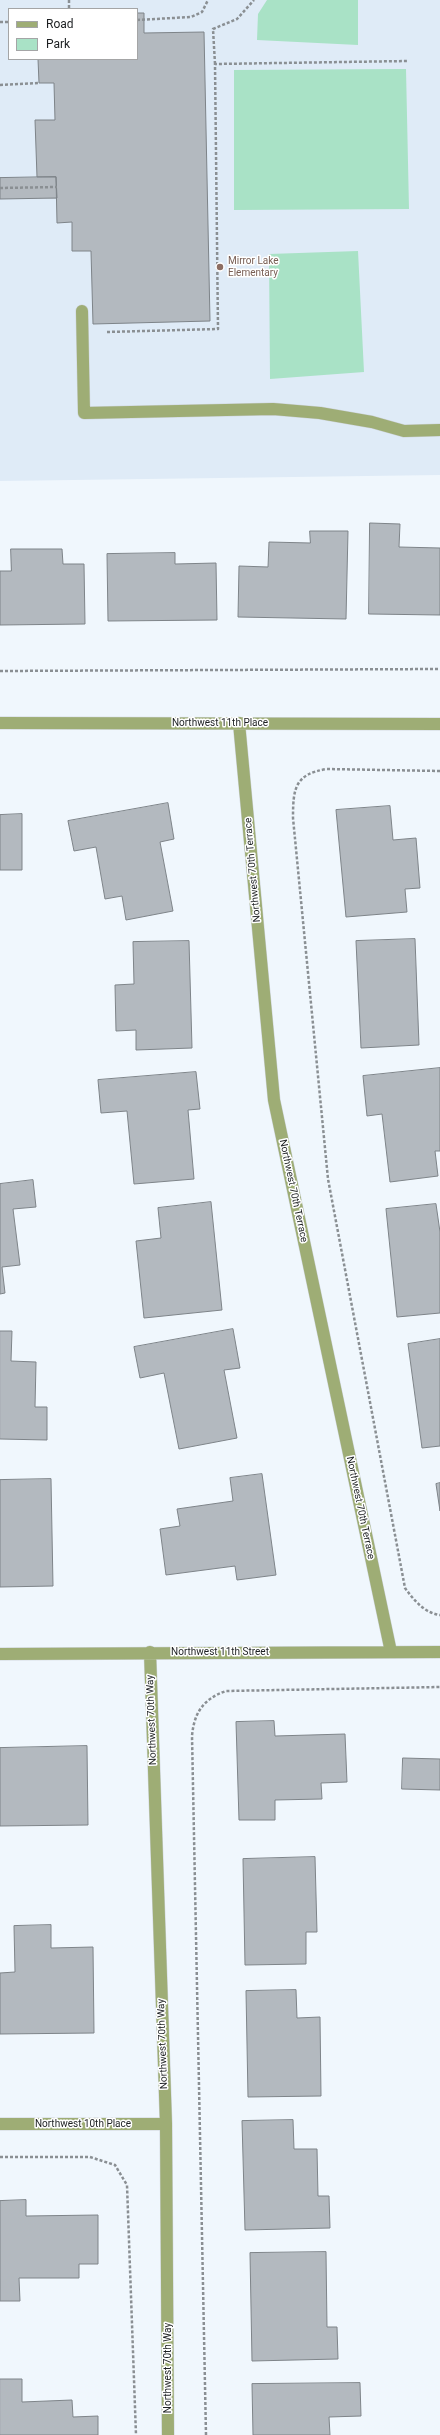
<!DOCTYPE html>
<style>
body{margin:0}
#map{position:relative;width:440px;height:2435px;overflow:hidden;background:#f0f7fd;font-family:Roboto,sans-serif}
canvas{display:block}
.legend{position:absolute;left:8px;top:8px;width:130px;height:52px;box-sizing:border-box;background:#fff;border:1px solid #a4a5a6;margin:0;padding:5px 7px;list-style:none;font-size:12px;color:#1c1f21}
.legend li{display:flex;align-items:center;gap:8px;height:20px}
.legend b{width:20px;border:1px solid #a4a5a6}
</style>
<div id="map">
<canvas width="440" height="2435"></canvas>
<ul class="legend">
<li><b style="height:5px;background:#9ead75"></b>Road</li>
<li><b style="height:11px;background:#a9e2c6"></b>Park</li>
</ul>
</div>
<script>
const ctx = document.querySelector('canvas').getContext('2d');
ctx.lineJoin = 'round';
function fillPath(path, color) { ctx.fillStyle = color; ctx.fill(path, 'evenodd'); }
function strokePath(path, color, width, dash) { ctx.strokeStyle = color; ctx.lineWidth = width; ctx.lineCap = dash ? 'butt' : 'round'; ctx.setLineDash(dash || []); ctx.stroke(path); }
function label(font, color, halo, rows, align = 'center') {
  ctx.font = font + ' Roboto,sans-serif'; ctx.lineWidth = 3; ctx.setLineDash([]); ctx.textBaseline = 'middle'; ctx.strokeStyle = halo; ctx.fillStyle = color; for (const [text, x, y, turn = 0] of rows) {
    ctx.save(); ctx.translate(x, y); ctx.rotate((+turn || 0) * Math.PI / 180); ctx.textAlign = isNaN(turn) ? turn : align; if (halo) ctx.strokeText(text, 0, 0); ctx.fillText(text, 0, 0); ctx.restore();
  }
}
fillPath(new Path2D(`
 M0 0H440V475L0 481ZM9 9H137V59H9Z`), '#dfebf7');
fillPath(new Path2D(`
 M267 0H358V45L257 40 258 14Z
 M406 69 409 209 234 210V70Z
 M358 251 364 372 270 379 269 254Z`), '#a9e2c6');
const building = new Path2D(`
 M137 13H144V33L204 32 210 321 93 324 91 251H72V222L57 223 56 177H37L35 120H55L54 83H39L38 59H137Z
 M56 177 57 198 0 199V178Z
 M370 523 400 524 399 547 440 548V615L369 614Z
 M310 531H348L346 619 238 617 239 566 268 567 269 542 310 543Z
 M11 549H62L63 564H84L85 624 0 625V571H11Z
 M175 553V564L216 563 217 620 108 621 107 554Z
 M168 803 174 839 160 842 173 911 126 920 122 896 105 899 96 847 74 851 68 821Z
 M390 806 393 840 416 838 420 888 405 889 407 912 346 917 336 810Z
 M22 814V870H0V815Z
 M415 939 419 1045 361 1048 356 941Z
 M189 941 192 1048 136 1050V1030L116 1031 115 985 134 984 133 942Z
 M440 1068V1151H435L438 1176 390 1182 382 1114 367 1116 363 1076Z
 M196 1072 200 1109 188 1110 194 1179 134 1184 127 1111 101 1113 98 1080Z
 M33 1180 36 1207 13 1209 20 1265 2 1267 5 1293 0 1294V1184Z
 M211 1202 222 1310 144 1318 136 1241 161 1238 158 1208Z
 M436 1204 440 1232V1313L397 1317 386 1209Z
 M233 1329 240 1368 224 1370 237 1438 179 1449 164 1373 140 1378 134 1347Z
 M0 1331H12L11 1361 36 1362 35 1407H47V1440L0 1439Z
 M440 1339V1446L422 1448 408 1344Z
 M262 1474 276 1575 237 1580 235 1566 166 1575 160 1529 180 1526 177 1509 233 1501 230 1478Z
 M51 1479 53 1586 0 1587V1480Z
 M440 1483V1511L436 1484Z
 M274 1721 275 1736 345 1734 347 1782 321 1783 322 1799 275 1800V1820H239L236 1722Z
 M87 1746 88 1825 0 1826V1748Z
 M403 1758 440 1759V1790L402 1789Z
 M315 1857 317 1932H306V1964L245 1965 243 1859Z
 M51 1925V1948L93 1947 94 2033 0 2034V1973L15 1972 14 1926Z
 M296 1990 297 2018 320 2017 321 2096 248 2097 246 1991Z
 M293 2120 294 2149H317L318 2196H329L330 2228 245 2230 242 2121Z
 M26 2200V2216L98 2215V2264H79V2278H19L20 2301H0V2201Z
 M326 2252 327 2327H337L338 2359 252 2361 250 2253Z
 M0 2379H22V2402L72 2400 73 2417 98 2416V2435H0Z
 M360 2383 361 2416 329 2417 330 2435H253L252 2384Z`);
fillPath(building, '#b3b9bf');
strokePath(building, '#7e8489', 1);
const minor = new Path2D(`
 M82 311 84 413 273 409 320 413 372 422 404 431 440 430
 M0 723 440 724
 M239 723 274 1100 391 1652
 M150 1652 166 2124 168 2435
 M0 1654 440 1652
 M0 2124H166`);
strokePath(minor, '#ced4da', 13);
strokePath(new Path2D(`
 M69 0V9
 M137 20 191 17 202 12 208 0
 M0 22H9
 M215 64 213 29 237 19 254 0
 M0 85 39 83
 M0 188 57 187
 M107 332 218 329 215 64 407 61
 M0 671 440 669
 M440 771 327 769C295 774 293 788 293 818L328 1179 405 1588C414 1600 424 1613 440 1615
 M0 2157H90L115 2165 127 2185 136 2435
 M206 2435 192 1736C194 1713 203 1699 226 1691L440 1687`), '#8a8f93', 2.5, [3, 2]);
strokePath(minor, '#9ead75', 12);
for (const [x, y, r, color] of [
 [220,267,4,"#8d6e63"]
]) { const dot = new Path2D(); dot.arc(x, y, r, 0, 2 * Math.PI); ctx.fillStyle = color; ctx.fill(dot); strokePath(dot, '#fff', 1.5); }
label('10px', '#785e54', '#fff', [
 ["Mirror Lake",228,261],
 ["Elementary",228,273]
], 'left');
label('10px', '#1c1f21', '#fff', [
 ["Northwest 11th Place",220,723],
 ["Northwest 70th Terrace",253,870,-95],
 ["Northwest 70th Terrace",293,1191,78],
 ["Northwest 70th Terrace",360,1508,78],
 ["Northwest 11th Street",220,1652],
 ["Northwest 70th Way",152,1720,-92],
 ["Northwest 70th Way",163,2044,-92],
 ["Northwest 10th Place",83,2124],
 ["Northwest 70th Way",168,2368,-90]
]);
</script>
